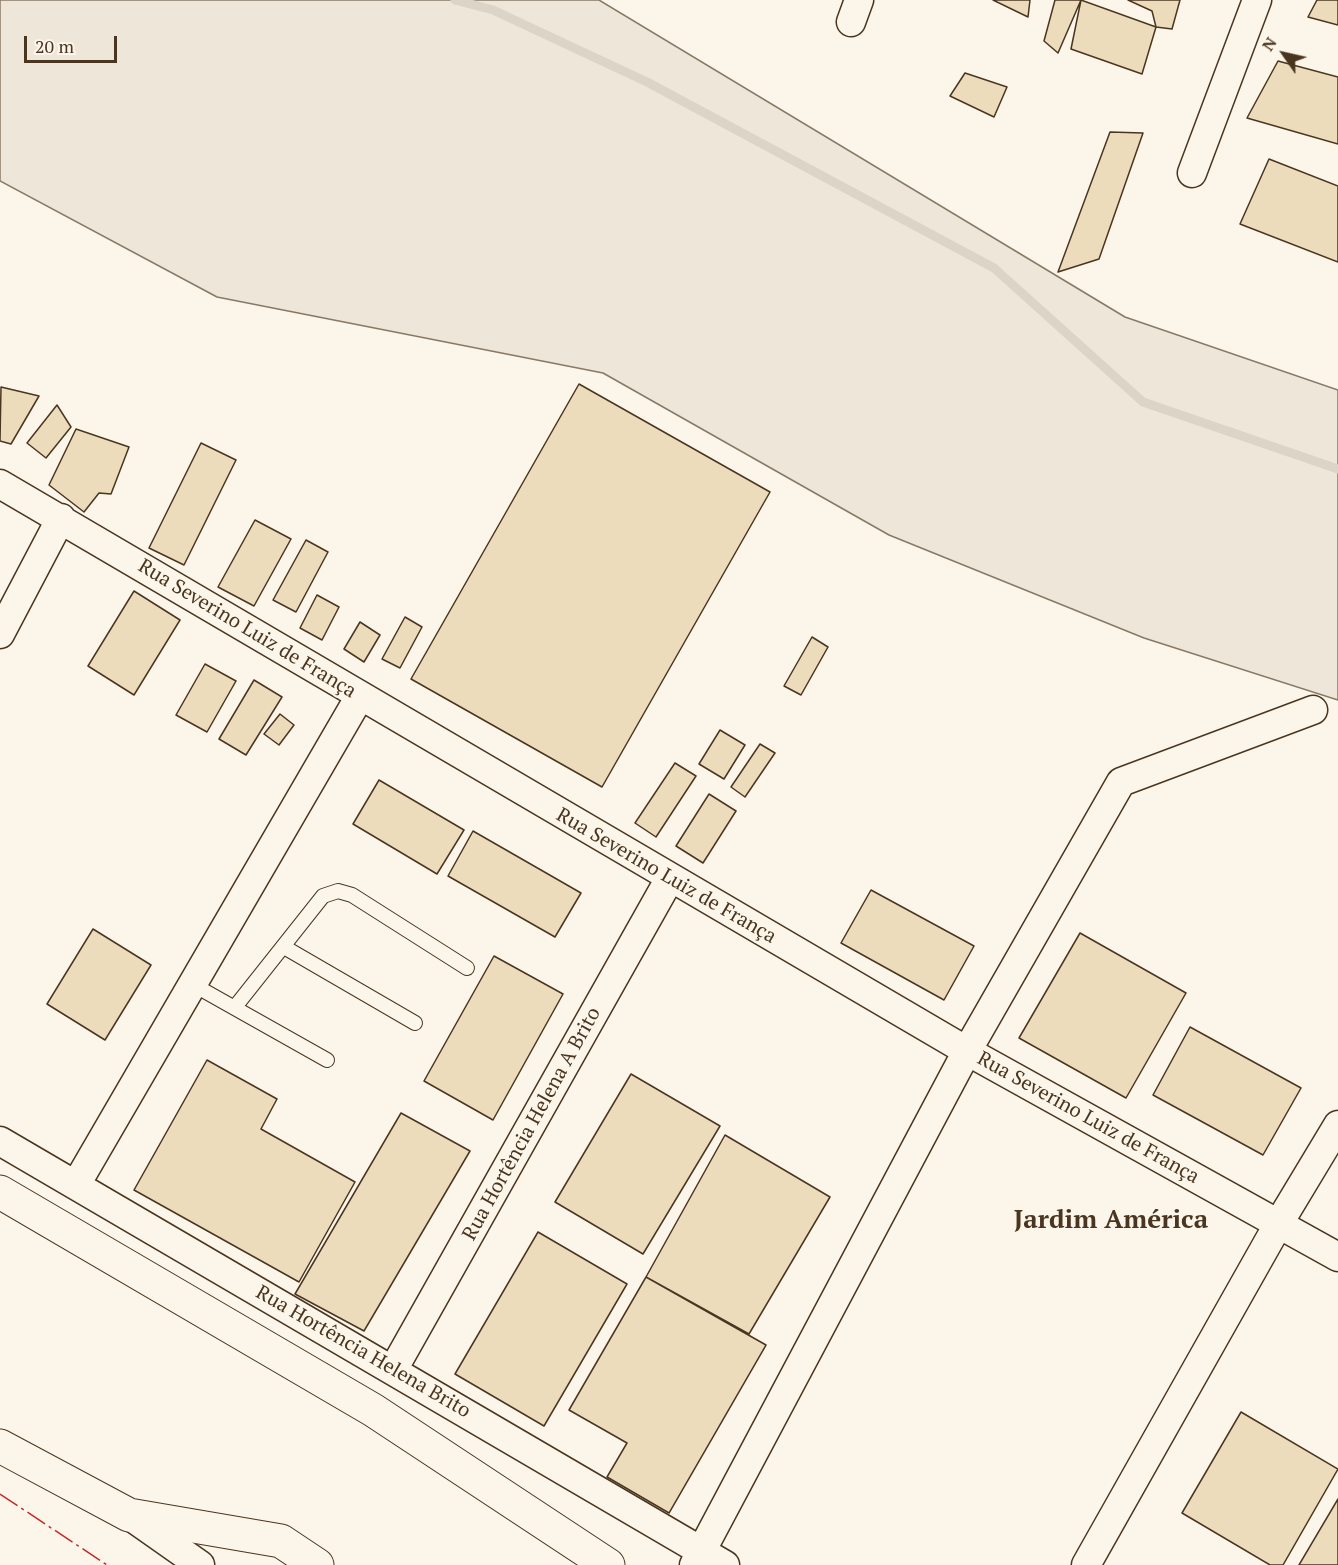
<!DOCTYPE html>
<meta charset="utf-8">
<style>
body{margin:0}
#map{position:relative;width:1338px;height:1565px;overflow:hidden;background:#fbf6e9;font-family:"PT Serif",serif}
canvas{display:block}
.north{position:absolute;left:1254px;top:24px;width:60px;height:60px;-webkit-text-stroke:4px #fbf6e9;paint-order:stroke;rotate:304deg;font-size:16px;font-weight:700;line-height:24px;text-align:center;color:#4a3520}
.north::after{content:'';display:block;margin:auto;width:21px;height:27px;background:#4a3520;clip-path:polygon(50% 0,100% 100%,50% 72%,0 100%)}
.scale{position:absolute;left:24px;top:36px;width:93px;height:27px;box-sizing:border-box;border:3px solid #4a3520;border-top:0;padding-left:8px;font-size:18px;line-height:21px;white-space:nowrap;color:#4a3520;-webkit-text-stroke:4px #fbf6e9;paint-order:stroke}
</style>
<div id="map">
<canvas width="1338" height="1565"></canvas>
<div class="north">N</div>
<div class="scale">20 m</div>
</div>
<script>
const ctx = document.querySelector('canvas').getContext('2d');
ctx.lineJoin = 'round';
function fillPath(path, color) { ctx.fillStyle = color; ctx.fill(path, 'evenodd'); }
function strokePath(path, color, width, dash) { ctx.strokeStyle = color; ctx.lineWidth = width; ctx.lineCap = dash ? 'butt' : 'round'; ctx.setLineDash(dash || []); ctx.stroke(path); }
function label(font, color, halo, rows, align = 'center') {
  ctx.font = font + ' "PT Serif",serif'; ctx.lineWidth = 4.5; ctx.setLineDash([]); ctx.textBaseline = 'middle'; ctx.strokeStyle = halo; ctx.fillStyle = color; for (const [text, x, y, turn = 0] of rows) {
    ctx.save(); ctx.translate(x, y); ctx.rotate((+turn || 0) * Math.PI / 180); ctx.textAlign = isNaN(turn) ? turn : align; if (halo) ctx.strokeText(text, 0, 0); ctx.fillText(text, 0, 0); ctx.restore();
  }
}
const green = new Path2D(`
 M0 0H599L1125 317 1338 390V700L1144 638 889 535 603 373 217 297 0 181Z`);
fillPath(green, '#ede6d9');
strokePath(green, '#887966', 1.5);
strokePath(new Path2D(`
 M455 0 493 10 647 82 994 268 1143 402 1338 469`), '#dcd4c6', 9);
const building = new Path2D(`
 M993 0H1030L1028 17Z
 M1055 0H1081L1058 53 1044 41Z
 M1081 0 1156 27 1142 74 1071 49Z
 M1128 0H1180L1172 29 1156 27 1152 11Z
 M1317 0H1338V25L1308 17Z
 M1278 61 1338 77V144L1247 118Z
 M965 73 1007 87 994 117 950 96Z
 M1110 132 1143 133 1099 259 1058 272Z
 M1269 159 1338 186V262L1240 224Z
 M579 384 770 492 602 787 411 679Z
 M1 387 39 396 11 444 0 441Z
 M57 405 71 427 46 458 27 443Z
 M76 429 129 447 111 494 99 493 84 512 49 485Z
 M201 443 236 460 184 565 149 548Z
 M255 520 291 539 254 606 218 587Z
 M306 540 328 552 296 612 273 600Z
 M134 591 180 620 134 695 88 666Z
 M317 595 339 607 322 640 300 628Z
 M405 617 422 627 400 668 382 659Z
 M360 622 380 635 364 662 344 649Z
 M812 637 828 647 801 695 784 686Z
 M205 664 236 681 207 732 176 715Z
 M254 680 282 697 246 755 219 739Z
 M280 714 294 725 279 745 264 734Z
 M720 730 745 745 724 779 699 764Z
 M760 744 775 753 745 797 731 787Z
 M675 763 696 776 656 837 635 823Z
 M379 780 464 830 437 874 353 824Z
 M709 794 736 811 703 863 676 846Z
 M473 831 581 893 555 937 448 876Z
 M871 890 974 946 944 1000 841 943Z
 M93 929 151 965 105 1040 47 1004Z
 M1080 933 1186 993 1126 1098 1019 1038Z
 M494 956 563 994 493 1120 424 1081Z
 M1190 1027 1301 1088 1263 1155 1153 1095Z
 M207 1060 277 1099 261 1129 355 1182 299 1282 134 1190Z
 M631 1074 720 1126 643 1254 555 1202Z
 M401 1113 470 1151 364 1331 295 1294Z
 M725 1135 830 1197 749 1334 646 1277Z
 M538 1232 627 1284 544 1426 455 1374Z
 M646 1277 766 1345 669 1513 607 1477 627 1443 569 1410Z
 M1241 1412 1338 1469 1283 1565H1270L1182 1513Z
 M1338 1499V1565H1299Z`);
fillPath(building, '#ecdcbc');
strokePath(building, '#4a3520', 1.5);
const lane = new Path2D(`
 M284 947 415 1023
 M192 984 327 1060
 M235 1007 323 896 338 891 352 895 467 968`);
const street = new Path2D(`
 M851 22 859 0
 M1192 173 1257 0
 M0 484 967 1051 1338 1257
 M0 634 61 518
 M0 1141 725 1565
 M77 1183 360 696
 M393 1370 670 878
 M129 1515 200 1565
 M694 1565 967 1051 1121 782 1313 710
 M1086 1565 1279 1223 1338 1125`);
const highway = new Path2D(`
 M0 1192 373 1410 608 1565
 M0 1446 129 1515 281 1541 317 1565`);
strokePath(lane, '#4a3520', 16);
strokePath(street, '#4a3520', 31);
strokePath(highway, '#4a3520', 35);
strokePath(lane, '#fbf6e9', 14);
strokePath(street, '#fbf6e9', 28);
strokePath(highway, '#fbf6e9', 33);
strokePath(new Path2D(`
 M0 1494 107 1565`), '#c62828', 1.5, [21, 4.5, 3, 4.5]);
label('20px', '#4a3520', '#fbf6e9', [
 ["Rua Severino Luiz de França",247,629,31],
 ["Rua Severino Luiz de França",666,876,30],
 ["Rua Severino Luiz de França",1088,1118,29],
 ["Rua Hortência Helena A Brito",532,1124,-61],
 ["Rua Hortência Helena Brito",363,1352,30]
]);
label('bold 26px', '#4a3520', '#fbf6e9', [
 ["Jardim América",1111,1221]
]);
</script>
